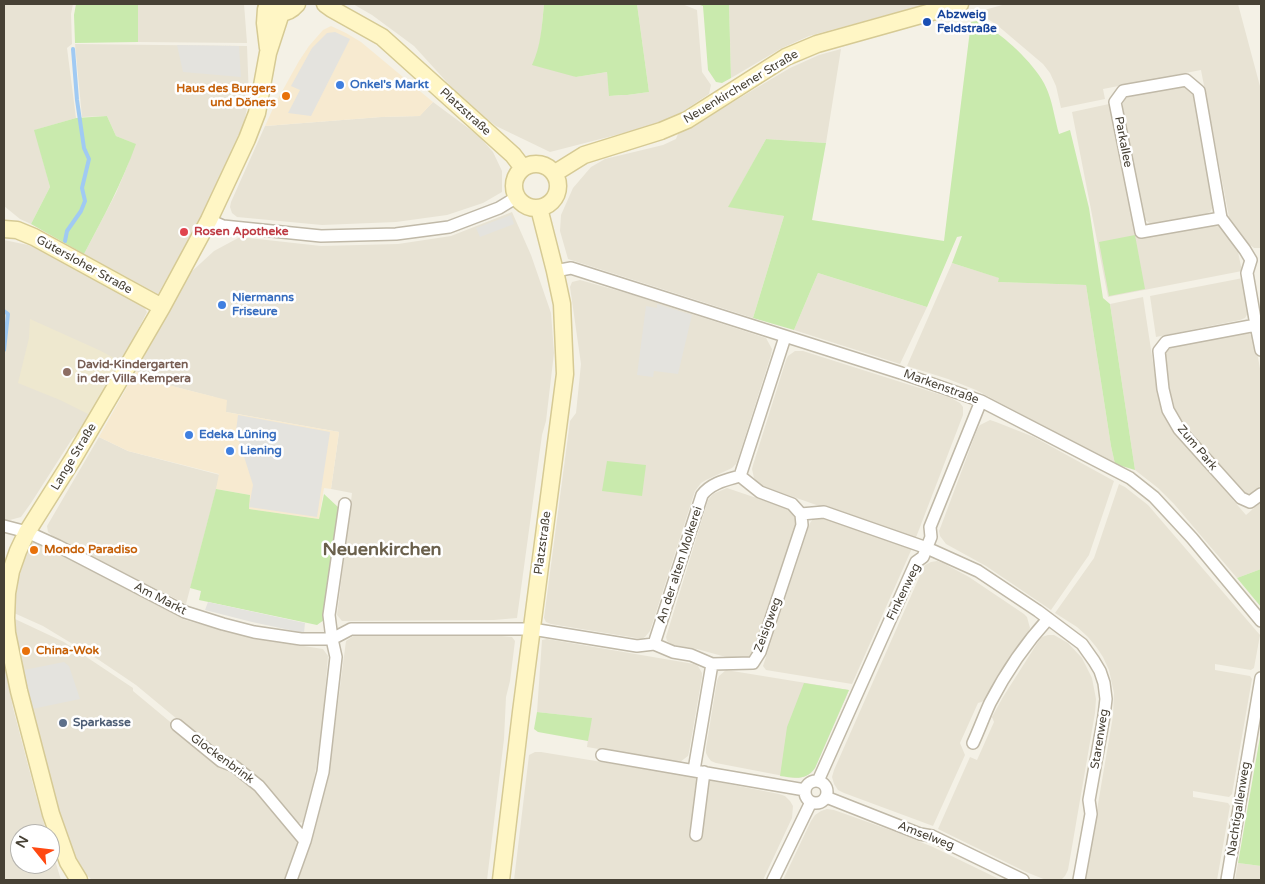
<!DOCTYPE html>
<meta charset="utf-8">
<style>
body{margin:0}
#map{position:relative;width:1265px;height:884px;overflow:hidden;background:#f4f1e6;font-family:"Varela Round",sans-serif}
canvas{display:block}
.frame{position:absolute;inset:0;border:5px solid #474135;pointer-events:none}
.north{position:absolute;left:10px;top:824px;width:50px;height:50px;box-sizing:border-box;background:#fff;border:1px solid #b5b3ae;border-radius:50%;rotate:299deg;font-size:14px;font-weight:700;line-height:20px;text-align:center;color:#474135}
.north::after{content:'';display:block;margin:auto;width:18px;height:22px;background:#ff4912;clip-path:polygon(50% 0,100% 100%,50% 72%,0 100%)}
</style>
<div id="map">
<canvas width="1265" height="884"></canvas>
<div class="frame"></div>
<div class="north">N</div>
</div>
<script>
const ctx = document.querySelector('canvas').getContext('2d');
ctx.lineJoin = 'round';
function fillPath(path, color) { ctx.fillStyle = color; ctx.fill(path, 'evenodd'); }
function strokePath(path, color, width, dash) { ctx.strokeStyle = color; ctx.lineWidth = width; ctx.lineCap = dash ? 'butt' : 'round'; ctx.setLineDash(dash || []); ctx.stroke(path); }
function label(font, color, halo, rows, align = 'center') {
  ctx.font = font + ' "Varela Round",sans-serif'; ctx.lineWidth = 5; ctx.setLineDash([]); ctx.textBaseline = 'middle'; ctx.strokeStyle = halo; ctx.fillStyle = color; for (const [text, x, y, turn = 0] of rows) {
    ctx.save(); ctx.translate(x, y); ctx.rotate((+turn || 0) * Math.PI / 180); ctx.textAlign = isNaN(turn) ? turn : align; if (halo) ctx.strokeText(text, 0, 0); ctx.fillText(text, 0, 0); ctx.restore();
  }
}
fillPath(new Path2D(`
 M4 4H73L71 14 72 44 67 48 76 118 35 130 50 187 31 224 20 219 4 206Z
 M138 4H244L247 43 138 42Z
 M353 4H544L541 36 537 56 576 77 607 72 610 96 622 95H627L649 92 637 4H682L697 10 702 72 711 85 709 94 682 112 651 126 550 152 496 126 465 102 414 46 372 15Z
 M729 4H928L809 36 782 48 731 78Z
 M1006 4H1238L1261 90V248H1254L1249 244 1229 217 1201 70 1103 89 1105 99 1061 108 1056 86 1050 73 1043 64 997 25 977 12Z
 M75 44 247 46 249 98 245 118 240 136 207 207 158 294 84 254 116 193 127 167 135 144 116 136 107 116 82 117Z
 M841 49 826 143 766 139 729 206 784 216 753 318 568 259 560 231 561 215 573 188 591 167 605 159 663 145 676 139 678 134 689 128 790 68 819 55Z
 M1179 86H1186L1191 90 1193 95 1213 198V207L1210 212 1204 215 1157 224H1151L1145 220 1143 213 1122 109 1123 103 1126 98 1132 95Z
 M433 102 479 136 493 152 502 171V192L483 203 447 215 396 222 322 225 237 217 232 213 230 207 231 202 265 126 381 117 419 116Z
 M1109 104 1134 229 1147 237 1216 224 1222 227 1237 247 1242 271 1108 297 1072 112Z
 M512 212 531 255 551 313 554 353 546 421 542 435 517 618 494 620 342 621 337 615 352 493 331 489 339 432 226 412 214 397 156 382 136 371 190 273 214 251 240 237 321 246 398 244 451 236Z
 M4 240 28 245 35 248 144 307 147 312 94 416 72 439 31 503 21 517 6 521 4 520Z
 M952 263 1000 278 999 282 1086 285 1111 446 1115 464 976 390 948 379 907 366Z
 M818 273 927 307 900 364 794 330Z
 M1243 278 1248 307V313L1245 318 1240 320 1156 337 1150 296Z
 M580 280 630 294 766 338 772 349 771 355 738 459 736 464 732 468 706 480 701 483 695 491 650 631 645 637 642 639 551 624 546 622 544 618 570 421 576 413 581 364 570 287 572 282Z
 M1143 297 1157 389 1160 404 1165 416 1176 434 1246 515 1261 502V569L1237 578 1174 504 1158 488 1135 470 1110 304Z
 M1242 332H1247L1252 336 1255 341 1261 374V485L1253 494 1243 493 1179 417 1174 407 1171 396 1165 358V352L1168 348 1174 345Z
 M795 351H803L951 398 960 403 963 407V415L915 540 760 485 754 478 752 469 753 465 786 360 788 356Z
 M990 420 996 422 1034 437 1114 481 1089 555 1051 610 986 566 946 544 940 536 939 531 941 526 977 430 980 425Z
 M99 437 128 451 220 475 186 604 55 538 48 532 47 526Z
 M1119 484 1125 487 1148 505 1260 635 1254 668 1251 670 1215 664V670L1250 676 1252 679 1232 794 1229 797 1193 791V797L1228 803 1230 806 1217 880H1085L1113 716 1114 693 1109 670 1103 657 1097 648 1088 637 1077 627 1055 613 1094 558Z
 M727 488 786 508 791 510 796 516 797 522 755 650 747 658 733 659 697 649 673 645 667 641 666 637 708 500 713 494Z
 M820 516 913 546 852 684 766 670 763 666 810 523 813 519Z
 M30 542 54 551 185 620 252 638 323 649 328 656 322 729 314 780 303 822 296 824 224 758 136 685 99 660 43 626 14 613 17 584Z
 M937 561 943 563 969 577 1024 614 1027 617 1030 628 1027 634 1006 665 985 701 978 703 960 743 965 755 933 826 844 793 838 790 834 784 832 777 834 770 922 571 925 565 931 562Z
 M15 619 64 642 133 688V691L222 765 232 769 270 804 295 836 298 846 284 880H92L80 869 72 852 63 825 41 747 16 636Z
 M355 635H492L512 637 515 641 510 681 506 697 504 739 487 880H298L312 840 321 806 332 749 346 641Z
 M1048 635H1054L1068 643 1082 658 1092 678 1096 699 1095 713 1068 870 1065 876 1061 880H1046L1026 872 938 829 970 757 977 760 994 722 992 717 1003 697 1038 642 1042 637Z
 M547 639 694 664 698 666 702 673V677L689 752 688 756 680 762H674L587 747 591 718 537 712 542 640Z
 M4 661 13 708 35 792 47 834H20V864H50V844L61 880H4Z
 M726 670 849 690 815 768 811 773 806 776 800 778H794L716 763 711 761 708 757 706 753V748L717 681 719 676Z
 M535 752H541L693 777 779 794 785 796 790 801 793 806 792 818 763 880H514L529 755Z
 M827 809 834 810 893 831 933 847 1001 880H783L811 821 815 815 821 811Z
 M1238 863 1261 866V880H1235Z`), '#e8e3d4');
fillPath(new Path2D(`
 M331 26 346 33 361 42 433 102 420 116 381 117 265 126 275 104 299 61 309 46 323 30Z
 M136 371 156 382 227 400 226 412 339 432 331 489 324 488 319 519 248 509 250 495 216 489 219 474 128 451 99 437Z`), '#f7ead0');
fillPath(new Path2D(`
 M30 319 101 351 119 361 92 416 60 400 18 383 29 338Z`), '#eee8cf');
fillPath(new Path2D(`
 M76 4H138V42L75 43 74 15Z
 M544 4H637L649 92 627 95H622L609 96 607 72 576 77 532 65C541 46 542 25 544 4Z
 M697 4H729L731 78 722 83 716 82 708 70 703 6Z
 M977 21C983 24 989 27 994 31 1012 43 1041 71 1048 92 1053 105 1055 120 1059 134L1070 130 1089 208 1103 298 1110 304 1135 470 1115 464 1111 446 1086 285 998 282 999 278 952 263 962 236 957 237 927 307 818 273 794 330 753 318 784 216 728 207 766 139 826 143 812 220 944 241 971 22Z
 M107 116 116 136 136 144C122 183 103 218 84 254L31 224 50 187 34 130 76 118Z
 M1135 235 1145 289 1109 296 1099 242Z
 M607 461 646 465 642 496 602 491Z
 M216 489 250 495 249 509 319 519 324 494 338 507 324 620 317 625 199 600 201 591 190 588Z
 M1261 569V607L1237 578Z
 M804 683 849 690 815 768C806 781 794 778 780 776L787 727Z
 M537 712 592 718 588 741 538 732 534 729Z
 M1261 731V866L1238 863Z`), '#c9eaad');
fillPath(new Path2D(`
 M335 32 350 39 311 116 288 113 300 90 291 86 312 48 327 33Z
 M177 45 239 46 241 77 183 72Z
 M511 215 514 224 480 237 476 228Z
 M657 304 692 315 678 374 654 371 653 377 637 375 646 306 657 308Z
 M238 415 330 432 317 517 249 507 253 485 236 431Z
 M208 602 305 623 304 633 252 622 205 610Z
 M64 662 69 666 80 699 32 709 24 670Z`), '#e4e3de');
strokePath(new Path2D(`
 M65 241 67 231 81 211 85 201 82 188 89 159 84 148 77 100 73 49
 M4 311 8 314 4 350`), '#a0caf3', 4);
const street = new Path2D(`
 M1221 218 1141 232 1115 102 1123 91 1186 80 1199 91 1221 218 1245 250 1251 260
 M209 220 223 226 321 236 396 234 449 227 499 208 517 197
 M1251 260 1247 273 1256 325 1261 350
 M555 271 571 268 901 373 981 401 1130 478 1154 497 1192 538 1261 621
 M1256 325 1166 342 1159 351 1163 389 1168 410 1179 429 1241 498 1250 502 1261 494
 M801 514 824 512 927 548 978 571 1038 611 1082 644 1094 661 1100 671 1104 683 1106 699 1104 716 1089 800 1091 814 1079 880
 M4 526 27 532 58 546 185 612 223 624 254 632 301 639H332L351 629H532L637 646 654 644 673 652 691 655 712 664 753 663 760 652 802 525 801 514 792 504 760 492 740 476
 M654 644 702 495C711 483 726 480 740 476L785 337
 M177 725 221 761 234 766 259 786 305 841
 M973 743C979 730 984 716 990 703 1005 674 1026 643 1048 619
 M602 755 805 790
 M694 770 712 664
 M805 792a11 11 0 1 1 22 0a11 11 0 1 1-22 0Z
 M818 781 916 562 923 557 931 537 930 527 981 401
 M826 797 920 834 932 836 1023 880
 M696 835 704 772
 M291 880 305 841 323 772 336 657 332 639 329 615 345 504
 M773 880 811 802
 M1227 880 1261 678`);
const secondary = new Path2D(`
 M325 4 332 9 382 37 513 155 523 168
 M266 9 265 23 268 48
 M271 11C282 15 290 12 297 4
 M514 186a22 22 0 1 1 44 0a22 22 0 1 1-44 0Z
 M555 173 584 155 661 131 687 120 786 57 817 44 960 4
 M4 229 17 230 34 237 162 307
 M79 880 68 862 51 814 19 691 7 633 6 618 7 593 11 571 18 551 27 532 73 459 126 369 162 307 209 220 247 139 257 113 268 53 281 13
 M501 880 521 712 565 374 562 304 555 271 539 208`);
strokePath(street, '#c0b9a8', 14);
strokePath(secondary, '#d6ca94', 19);
strokePath(street, '#fff', 11);
strokePath(secondary, '#fff6c5', 16);
for (const [x, y, r, color] of [
 [927,22,5,"#1a4fb4"],
 [340,85,5,"#3f7fe0"],
 [286,96,5,"#e8710a"],
 [184,232,5,"#e0444e"],
 [222,305,5,"#3f7fe0"],
 [67,372,5,"#8d6e63"],
 [189,435,5,"#3f7fe0"],
 [230,451,5,"#3f7fe0"],
 [34,550,5,"#e8710a"],
 [26,651,5,"#e8710a"],
 [63,723,5,"#5c6f8a"]
]) { const dot = new Path2D(); dot.arc(x, y, r, 0, 2 * Math.PI); ctx.fillStyle = color; ctx.fill(dot); strokePath(dot, '#fff', 2); }
label('bold 12px', '#164399', '#fff', [
 ["Abzweig",937,15],
 ["Feldstraße",937,29]
], 'left');
label('bold 12px', '#366cbe', '#fff', [
 ["Onkel's Markt",350,85],
 ["Niermanns",232,298],
 ["Friseure",232,312],
 ["Edeka Lüning",199,435],
 ["Liening",240,451]
], 'left');
label('12px', '#474135', '#fff', [
 ["Neuenkirchener Straße",741,87,-31],
 ["Platzstraße",465,112,42],
 ["Parkallee",1123,142,79],
 ["Gütersloher Straße",84,265,29],
 ["Markenstraße",941,387,20],
 ["Zum Park",1197,448,50],
 ["Lange Straße",74,457,-59],
 ["Platzstraße",543,543,-82],
 ["An der alten Molkerei",680,565,-72],
 ["Finkenweg",904,592,-64],
 ["Am Markt",160,599,27],
 ["Zeisigweg",768,625,-70],
 ["Starenweg",1100,739,-81],
 ["Glockenbrink",222,759,36],
 ["Nachtigallenweg",1239,809,-81],
 ["Amselweg",926,836,21]
]);
label('bold 12px', '#c56008', '#fff', [
 ["Haus des Burgers",276,89,"right"],
 ["und Döners",276,103,"right"],
 ["Mondo Paradiso",44,550],
 ["China-Wok",36,651]
], 'left');
label('bold 12px', '#be3a42', '#fff', [
 ["Rosen Apotheke",194,232]
], 'left');
label('bold 12px', '#785e54', '#fff', [
 ["David-Kindergarten",77,365],
 ["in der Villa Kempera",77,379]
], 'left');
label('bold 12px', '#4e5e75', '#fff', [
 ["Sparkasse",73,723]
], 'left');
label('bold 18px', '#6a604c', '#fff', [
 ["Neuenkirchen",382,550]
]);
</script>
